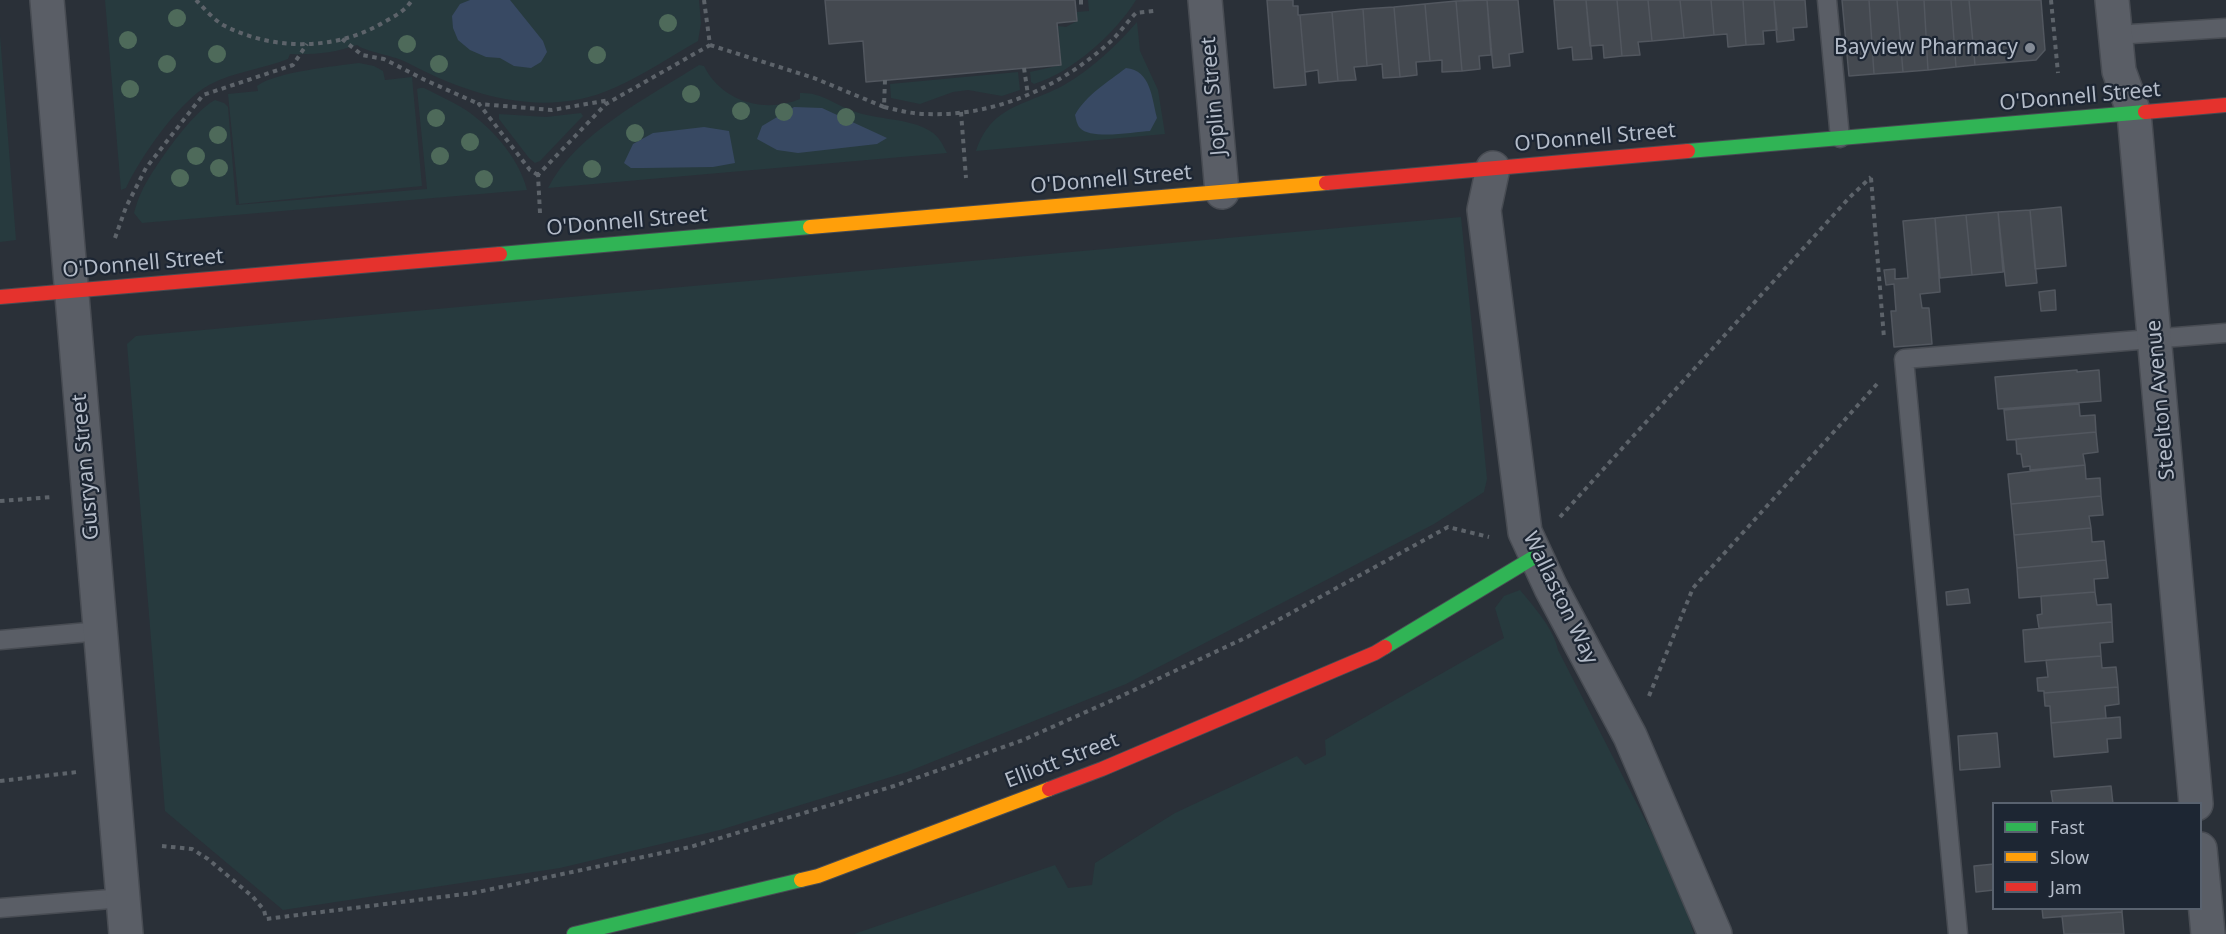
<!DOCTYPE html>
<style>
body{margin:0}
#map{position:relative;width:2226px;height:934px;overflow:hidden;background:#2a3038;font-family:"Noto Sans",sans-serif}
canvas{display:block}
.legend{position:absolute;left:1992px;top:802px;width:210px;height:108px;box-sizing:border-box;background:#1d2633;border:2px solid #59626f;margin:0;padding:8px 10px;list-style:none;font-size:18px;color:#b4bcc9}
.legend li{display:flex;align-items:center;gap:12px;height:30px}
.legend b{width:30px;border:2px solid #59626f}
</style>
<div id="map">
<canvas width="2226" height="934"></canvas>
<ul class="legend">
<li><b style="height:8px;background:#30b455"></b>Fast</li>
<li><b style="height:8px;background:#ff9f0a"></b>Slow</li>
<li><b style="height:8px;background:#e5322d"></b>Jam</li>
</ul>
</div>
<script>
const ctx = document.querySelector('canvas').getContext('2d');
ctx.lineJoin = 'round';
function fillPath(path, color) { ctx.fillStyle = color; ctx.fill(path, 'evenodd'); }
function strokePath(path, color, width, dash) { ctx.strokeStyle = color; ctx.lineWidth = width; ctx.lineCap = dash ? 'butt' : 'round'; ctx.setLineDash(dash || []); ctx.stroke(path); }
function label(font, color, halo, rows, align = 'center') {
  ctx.font = font + ' "Noto Sans",sans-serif'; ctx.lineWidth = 4.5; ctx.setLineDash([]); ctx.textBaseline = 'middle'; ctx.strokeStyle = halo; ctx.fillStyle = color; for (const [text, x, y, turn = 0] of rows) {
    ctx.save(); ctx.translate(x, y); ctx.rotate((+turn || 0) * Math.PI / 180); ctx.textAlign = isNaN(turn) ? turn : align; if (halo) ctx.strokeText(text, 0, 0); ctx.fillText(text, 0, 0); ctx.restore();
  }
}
fillPath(new Path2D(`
 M105 0H699L701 23 698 41C670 57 643 75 614 88 545 119 470 96 408 63 396 56 363 51 357 45 334 53 313 55 290 54L288 59C262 69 233 72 209 85 179 101 140 158 126 188L121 190Z
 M1088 0H1136C1116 33 1071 73 1034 84L1031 82 1030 72 1061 65 1058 26 1066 27 1077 21V12L1089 11Z
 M1137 22 1140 51 1158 90 1165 134 976 151C992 104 1026 106 1064 85 1092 69 1116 46 1137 22Z
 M0 35 16 240 0 242Z
 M359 63 374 66 383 71 385 80 412 77 422 186 239 204 228 94 258 91 257 86C275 72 336 66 359 63Z
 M699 65 704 66C721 101 764 114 800 99V93C821 92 834 104 853 111 876 120 910 118 930 131 939 136 943 145 947 153L548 188C576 133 649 97 699 65Z
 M1018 72 1020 90 1002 96 968 90 953 92 920 104 891 98 890 84Z
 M420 88H424C436 94 449 100 461 107 489 124 519 157 527 190L142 223 134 213C136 206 138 198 142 191 153 168 193 111 215 100L224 103 228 107 236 205 427 189 417 89Z
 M581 113 583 116 580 119 540 161 535 163 529 158 499 119V114L546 117Z
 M1461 217 1487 479 1484 492 1434 524 1126 684 907 772 720 830 560 868 283 910 165 811 127 344 136 336Z
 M1520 590C1534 607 1554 629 1558 650L1676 880 1694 934H854L1055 865 1068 888 1092 885 1095 863 1175 813 1297 756 1305 765 1326 755 1325 740 1504 638 1495 608 1504 596Z`), '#273a3e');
fillPath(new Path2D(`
 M470 0H510L543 41 547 52 541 62 531 68 514 66 500 58 486 57 470 50 458 40 453 28 452 16 460 4Z
 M1126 68C1151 70 1152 99 1157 118L1150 131C1134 132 1091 140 1080 128 1077 125 1076 119 1075 115 1086 95 1108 82 1126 68Z
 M794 107 822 108 887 138 877 144 798 153 777 150 757 139 762 126Z
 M704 127 729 131 735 163 713 167 644 168H631L624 163 633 144 653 133Z`), '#384963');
const building = new Path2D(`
 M825 0H1075L1077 21 1057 23 1061 65 866 82 863 41 829 44Z
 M1267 0H1293V6H1298V15H1300L1306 85 1274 88Z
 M1487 0H1518L1523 52 1509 54 1510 66 1493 68Z
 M1487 0 1491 55 1479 56 1480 69 1462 71 1456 1Z
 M1554 0H1586L1592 59 1573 60 1572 47 1558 49Z
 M1586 0H1617L1622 56 1604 58 1603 45 1590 46Z
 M1617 0H1648L1652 41 1638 42 1640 55 1622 56Z
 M1648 0H1680L1684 38 1652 41Z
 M1680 0H1711L1714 35 1684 38Z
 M1711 0H1743L1746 45 1728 47 1727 34 1714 35Z
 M1743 0H1774L1777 30 1763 31 1764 44 1746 45Z
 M1774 0H1805L1807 27 1793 28 1794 40 1777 42Z
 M1842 0H1869L1874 74 1849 76Z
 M1869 0H1897L1903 72 1874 74Z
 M1897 0H1924L1928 70 1903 72Z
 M1924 0H1951L1956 67 1928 70Z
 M1951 0H1969L1975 65 1956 67Z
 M1969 0H2041L2045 50 2036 60 1975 65Z
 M1456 1 1462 71 1442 72V60L1430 61 1425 4Z
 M1425 4 1430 61 1416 62 1417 75 1400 77 1394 7Z
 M1394 7 1400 77 1383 78 1382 64 1367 66 1363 9Z
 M1363 9 1367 66 1354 67 1356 80 1338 81 1332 12Z
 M1332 12 1338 81 1319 83 1318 70 1305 72 1300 15Z
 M2061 207 2066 266 2035 269 2030 210Z
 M2030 210 2037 283 2006 286 1998 212Z
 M1998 212 2003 272 1972 275 1966 215Z
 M1966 215 1972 275 1940 278 1935 218Z
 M1935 218 1940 292 1920 294 1922 308H1929L1932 344 1894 347 1891 311H1896L1894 284 1886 285 1884 270 1895 269V279L1908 278 1903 221Z
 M2055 290 2056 310 2041 311 2039 292Z
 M2077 370V372L2099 370 2101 401 1998 409 1995 377Z
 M2079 404 2080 416 2095 415 2096 432 2007 440 2004 410Z
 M2096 432 2098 452 2083 454 2085 465 2030 470V466L2023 467 2021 454H2017L2016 439Z
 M2085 465 2086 479 2100 478 2101 496 2011 504 2008 474Z
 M2101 496 2103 515 2089 516 2091 528 2014 535 2011 504Z
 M2091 528 2092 542 2104 541 2106 560 2017 568 2014 535Z
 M2106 560 2108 578 2094 579 2095 592 2019 598 2017 568Z
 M1968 589 1970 603 1947 605 1946 592Z
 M2095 592 2097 605 2111 604 2112 622 2039 628 2037 615 2042 614 2041 596Z
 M2112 622 2113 642 2100 643 2101 656 2025 662 2023 630Z
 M2101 656 2102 668 2116 667 2118 687 2044 693V691H2038L2037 678 2048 677 2046 660Z
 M2118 687 2119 704 2105 706 2106 718 2051 723 2050 706H2045L2044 693Z
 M2120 717 2121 738 2107 739 2108 752 2054 757 2051 723Z
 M1997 733 2000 767 1960 770 1958 736Z
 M2111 786 2113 804H2053L2051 791Z
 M1994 864V890L1976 892 1974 866Z
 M2042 908H2122V912L2043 918Z
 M2122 912 2124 934H2064L2062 916Z`);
fillPath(building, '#444950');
strokePath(building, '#52575f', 1.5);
const lane = new Path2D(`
 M1827 0 1840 138
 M2115 35 2226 28
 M0 640 100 631
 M0 908 123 898
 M1958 934 1904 359 2226 333`);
const street = new Path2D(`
 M47 0 126 934
 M1205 0 1222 192
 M2112 0 2119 71 2134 113 2196 804
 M1493 168 1484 210 1525 532 1551 588 1630 736 1715 934
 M2200 849 2208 934`);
const fast = new Path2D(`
 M1688 151 2145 112
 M500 254 810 227
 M1385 647 1536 556
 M574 934 801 880`);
const slow = new Path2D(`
 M810 227 1326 183
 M801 880 818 876 1049 789`);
const jam = new Path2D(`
 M2145 112 2226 105
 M1326 183 1688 151
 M0 297 500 254
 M1049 789 1102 769 1375 653 1385 647`);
strokePath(lane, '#484c53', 21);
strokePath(street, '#484c53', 36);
strokePath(fast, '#484c53', 16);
strokePath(slow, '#484c53', 16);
strokePath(jam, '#484c53', 16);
strokePath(new Path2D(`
 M196 0C204 8 213 19 223 25 273 51 336 51 384 22 395 16 405 11 412 0
 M1081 0V7
 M2051 0 2058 73
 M342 39 362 55 384 59 425 80 479 104
 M710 45 814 78 884 107
 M1024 68 1028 95
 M885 80 884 107C898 110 912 114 925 114 994 117 1058 88 1109 43 1119 34 1127 22 1136 13L1154 11
 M961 112 966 178
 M538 175 530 170 479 104 552 110 610 100
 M1871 178 1884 338
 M540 213 538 175 606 104 710 45 704 0
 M115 238 126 207 146 168 203 95 293 65 307 44
 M0 501 53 497
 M1560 517 1849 198 1871 177
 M1649 696 1693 588 1877 384
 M0 781 77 772
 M162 846 192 849 208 859 253 897 264 910 266 919 473 893 690 847 894 786 1023 740 1115 699 1247 637 1448 527 1489 537`), '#5d636a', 4, [4.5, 4.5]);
strokePath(lane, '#5a5e66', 18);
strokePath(street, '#5a5e66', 33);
strokePath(fast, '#30b455', 14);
strokePath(slow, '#ff9f0a', 14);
strokePath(jam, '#e5322d', 14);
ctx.fillStyle = '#4e6a5a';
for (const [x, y] of [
 [177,18],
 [668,23],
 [128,40],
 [407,44],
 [217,54],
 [597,55],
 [167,64],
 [439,64],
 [130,89],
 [691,94],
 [741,111],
 [784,112],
 [846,117],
 [436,118],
 [635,133],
 [218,135],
 [470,142],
 [196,156],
 [440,156],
 [219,168],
 [592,169],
 [180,178],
 [484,179]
]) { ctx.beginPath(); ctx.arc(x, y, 9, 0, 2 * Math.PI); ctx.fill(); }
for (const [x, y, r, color] of [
 [2030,48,6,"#848b96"]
]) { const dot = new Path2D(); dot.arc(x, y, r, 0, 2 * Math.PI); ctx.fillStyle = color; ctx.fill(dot); strokePath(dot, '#1d2633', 2); }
label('21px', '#b4bcc9', '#1d2633', [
 ["Bayview Pharmacy",2018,48]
], 'right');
label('21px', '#b4bcc9', '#1d2633', [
 ["Joplin Street",1214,96,-95],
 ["O'Donnell Street",2080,97,-5],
 ["O'Donnell Street",1595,138,-5],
 ["O'Donnell Street",1111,180,-5],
 ["O'Donnell Street",627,222,-5],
 ["O'Donnell Street",143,264,-5],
 ["Steelton Avenue",2161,400,-95],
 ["Gusryan Street",86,467,-95],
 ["Wallaston Way",1560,598,64],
 ["Elliott Street",1062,761,-21]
]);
</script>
